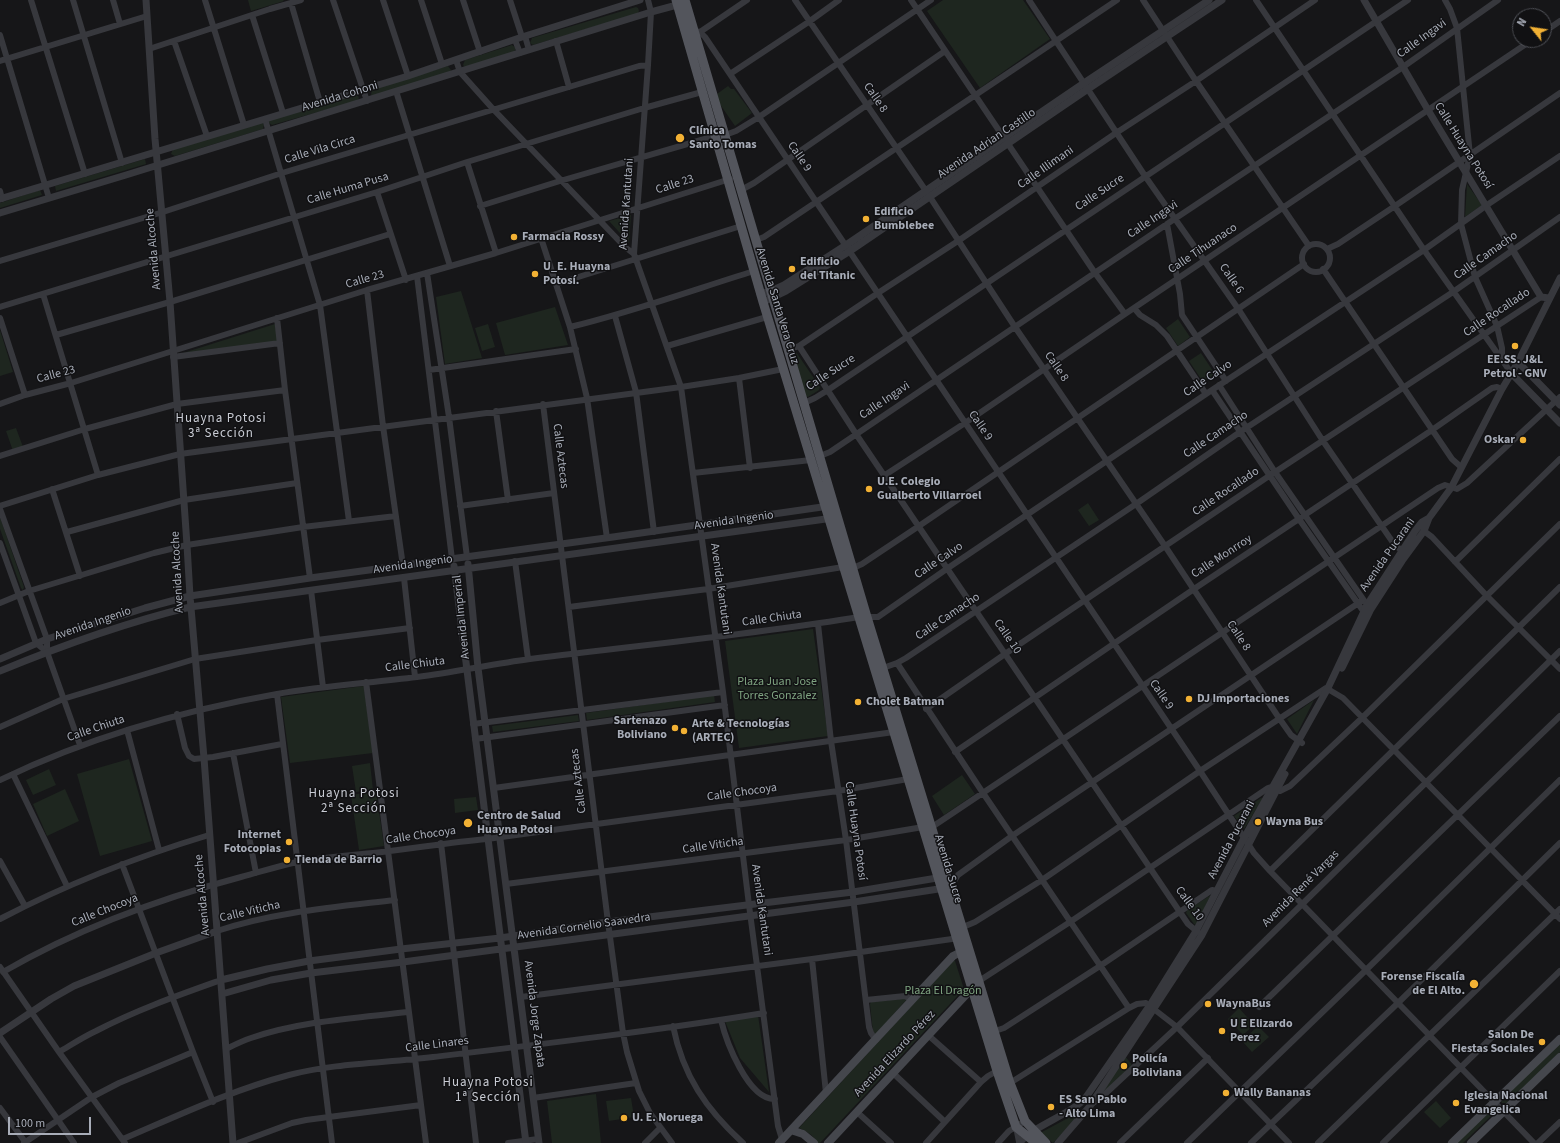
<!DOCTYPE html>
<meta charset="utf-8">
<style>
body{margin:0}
#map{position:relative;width:1560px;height:1143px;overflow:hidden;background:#161618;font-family:"Source Sans 3",sans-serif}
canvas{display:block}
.north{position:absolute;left:1512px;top:8px;width:40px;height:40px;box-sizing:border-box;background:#111113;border:1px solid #4d4f55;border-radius:50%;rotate:300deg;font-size:11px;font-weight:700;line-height:16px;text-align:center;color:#a8adb8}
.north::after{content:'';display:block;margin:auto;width:14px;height:18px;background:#f2b134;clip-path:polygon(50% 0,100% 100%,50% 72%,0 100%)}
.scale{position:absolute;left:8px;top:1117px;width:83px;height:18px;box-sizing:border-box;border:2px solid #a8adb8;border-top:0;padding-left:5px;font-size:12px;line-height:14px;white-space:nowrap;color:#a8adb8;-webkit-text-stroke:3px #111113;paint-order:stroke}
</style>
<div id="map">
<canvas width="1560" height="1143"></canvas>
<div class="north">N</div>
<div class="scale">100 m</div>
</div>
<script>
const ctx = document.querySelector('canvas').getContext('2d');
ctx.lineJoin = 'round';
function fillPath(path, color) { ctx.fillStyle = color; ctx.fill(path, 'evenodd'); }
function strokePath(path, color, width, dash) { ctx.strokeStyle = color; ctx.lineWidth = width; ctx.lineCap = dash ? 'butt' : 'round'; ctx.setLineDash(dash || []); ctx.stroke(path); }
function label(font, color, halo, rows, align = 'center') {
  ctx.font = font + ' "Source Sans 3",sans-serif'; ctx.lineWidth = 3; ctx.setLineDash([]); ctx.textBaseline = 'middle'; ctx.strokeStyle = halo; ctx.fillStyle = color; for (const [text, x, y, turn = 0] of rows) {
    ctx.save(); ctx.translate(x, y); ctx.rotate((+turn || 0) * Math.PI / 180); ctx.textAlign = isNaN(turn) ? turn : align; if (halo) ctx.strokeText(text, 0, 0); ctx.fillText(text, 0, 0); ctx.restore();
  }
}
fillPath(new Path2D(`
 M248 0H283L284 1 251 11Z
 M943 0H1023L1050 39 980 88 927 11Z
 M636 7 638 8 639 11 637 14 533 45 530 43 532 38Z
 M512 45 516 48 514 52 465 67 463 65 465 60Z
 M448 66 451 70 450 73 374 97 371 95 372 89Z
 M728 86 731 89H734L752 113 735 126 717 100 718 96 717 94Z
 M357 94 359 98 357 101 272 125 269 123V120Z
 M262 122 264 125 263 129 175 156 171 154 173 149Z
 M145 159 146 164 56 191 55 186Z
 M1467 184 1482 205 1465 217Z
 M40 190 42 195 0 208V203Z
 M631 215 629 243 609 221Z
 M461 291 482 358 445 364 436 297Z
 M555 307 568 345 505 355 496 323Z
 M1178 319 1190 337 1178 346 1166 328Z
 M275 324 278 342 180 354Z
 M488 324 495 347 482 351 475 328Z
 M0 330 13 372 0 376Z
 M796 352 820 387 819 390 808 397 805 396 794 354Z
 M1201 353 1215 374 1203 382 1189 361Z
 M16 428 23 447 13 451 6 431Z
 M1088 503 1099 520 1089 526 1078 510Z
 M0 517 24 587 23 590 21 588 0 529Z
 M813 629 828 736 739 748 725 641Z
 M364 686 373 753 290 763 281 697Z
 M714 695 715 702 587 720 586 713Z
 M1314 700 1297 734 1287 719Z
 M578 715 579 721 493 732 492 726Z
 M129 759 152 841 100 856 77 774Z
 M370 763 373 790 356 792 352 766Z
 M49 769 56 785 33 795 26 780Z
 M962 775 975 794 944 815 932 796Z
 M65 789 79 821 47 836 33 804Z
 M376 791 384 846 359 850 351 795Z
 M476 797 478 810 455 813 454 799Z
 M1261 798H1263L1244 829 1234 816Z
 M1211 895 1196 925 1194 924 1186 913 1187 910Z
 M953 961H955L964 989 820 1143H817C814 1135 806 1131 799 1128Z
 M908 998 876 1034 873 1033 870 1004 871 1002Z
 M1239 1008 1254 1025 1243 1035 1228 1019Z
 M758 1015 769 1092 740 1058 725 1021Z
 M1258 1026 1269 1037 1252 1052 1242 1041Z
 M1560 1041V1052L1507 1103H1502L1501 1101Z
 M1125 1056 1132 1065 1101 1096 1100 1094Z
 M596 1094 601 1143H552L547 1101Z
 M631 1098 634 1117 609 1121 606 1101Z
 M1436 1101 1451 1118 1440 1128 1424 1112Z
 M1083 1110 1084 1111 1053 1143 1042 1134V1132Z
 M1490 1110 1492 1115 1463 1143H1453Z`), '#1e261f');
strokePath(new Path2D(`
 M31 0 85 174
 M73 0 122 163
 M113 0 120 24
 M205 0 244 125
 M333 0 367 101
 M383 0 408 76
 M421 0 442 64
 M463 0 480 52
 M510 0 522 37
 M648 0 651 12 648 65 634 254 681 387 723 692 749 905 778 1126 782 1139
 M795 0 926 191 1015 327 1165 546 1279 718 1291 735 1302 743
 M911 0 1095 273 1125 314
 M1029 0 1145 176 1239 310 1323 441 1394 544 1402 551
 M1143 0 1196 81 1309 246
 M1256 0 1424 250 1512 374
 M1445 0 1450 9 1457 28 1470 155 1462 190 1461 224 1475 277 1497 326 1502 348V360
 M291 3 320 102
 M252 15 283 113
 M694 31 700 32 705 37 1200 771 1254 853 1270 871 1534 1143
 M700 32 747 0
 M1544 32 1560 21
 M0 35 49 198
 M525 36 529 50
 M515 40 520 53
 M174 41 207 136
 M556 41 569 87
 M149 49 270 9 301 0
 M456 60 460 72 493 109 625 247 634 254
 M0 61 147 16
 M730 74 810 21 839 0
 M396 91 450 266
 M265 119 320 305 349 521
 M725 135 736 131 759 117 931 0
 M467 162 496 253
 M741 190 754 183 945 51
 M0 191 2 199
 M377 192 406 280
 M480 206 560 181 715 136
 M1167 224 1180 294 1182 315 1226 381
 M541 238 570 327 587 398 607 538
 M756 240 764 237 1117 0
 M1302 258a14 14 0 1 1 28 0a14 14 0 1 1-28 0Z
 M1327 249 1338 244 1395 206 1560 93
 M0 261 163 212 282 173 639 66 648 65
 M1323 269 1452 459 1461 467
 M427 273 449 417 467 557
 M417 276 452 559
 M556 284 741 226
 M367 290 383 426 403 566
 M43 294 98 475
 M0 307 377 192 467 162 644 108 702 92
 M1134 308 1140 315 1156 325 1167 336 1206 394
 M615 316 636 392 654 532
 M0 318 25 395
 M277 318 285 390 310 578
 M570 327C632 312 693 290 754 271
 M56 335 170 302 390 234
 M667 346 767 317
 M799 346 856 434 1188 924 1199 933
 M788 350 799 346 878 293 958 241 1116 133 1196 81 1315 0
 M173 357 280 343
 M429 370 576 349
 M739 378 750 468
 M1219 385 1275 472 1365 602
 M1212 390 1299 519 1366 615
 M804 403 815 398 828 390 1408 0
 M0 404 25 395 71 383 367 290 496 253 730 179
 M543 404 608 922 623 1033 627 1052 639 1091 650 1113 672 1143
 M496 411 508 500
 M0 456 85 429 177 404 285 390
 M820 456 830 452 1167 224 1403 67 1498 0
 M693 473 811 460
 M885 475 965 423 1125 314 1532 40
 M52 489 80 576
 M0 506 98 475 180 454 681 387 739 378 783 369
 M460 506 554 493
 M0 509 47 639V652L80 745
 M1424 531 1432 537 1486 595 1560 669
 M67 532 184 500 297 483
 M0 543 36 643 47 652
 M515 561 528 659
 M1455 562 1560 459
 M853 568 862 564 919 526 1304 264
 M404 578 415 677
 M311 590 323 687
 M0 603 29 591 154 553 187 545 303 527 396 516
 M569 607 708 589 843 567
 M818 624 831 741 846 840 869 1027 871 1033 876 1040
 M897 663 983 793 1129 1008
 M883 668 897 663 906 658 1136 504 1240 432 1453 292 1560 217
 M366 682 426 1143
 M277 694 332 1143
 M926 709 1005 654 1269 476 1541 297
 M177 714 185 748 189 756 194 759 213 757 282 744
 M473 724 723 692
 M0 727 63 699 195 659 317 640 410 628
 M127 730 159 850
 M475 739 725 705
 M955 752 1194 589 1432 430 1492 388 1497 387 1502 389
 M233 753 256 873
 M13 774 67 886
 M0 780C89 737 180 711 277 694 323 686 370 683 417 677 455 672 493 664 530 659 640 645 750 635 859 617H878L948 568 1212 390 1424 250 1487 205 1560 156
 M494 788 894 732
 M441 843 476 1143
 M0 861 25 906
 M122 864 193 1052 213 1102
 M1270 871 1560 587
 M506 884 846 840 923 827H932L1438 488 1445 485 1457 489 1467 483 1560 397
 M951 886 958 875 1012 836 1363 600
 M0 919C67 884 136 857 209 835
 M963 927 975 922 1042 880 1200 771 1326 688 1343 698 1560 919
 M217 931C274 912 336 907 395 900
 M812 959 826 1093
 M0 967 59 1052 125 1143
 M3 972C77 929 158 899 241 877 260 872 279 866 297 862 325 857 354 855 382 852 417 848 452 842 487 839L838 791 908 779
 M979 981 1070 922 1268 788 1271 787 1280 791 1290 786 1363 717 1560 524
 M521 997 812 959 959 938
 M866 1000 905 996 913 1000
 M1259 1007 1560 716
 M721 1020C726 1041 748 1100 775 1099
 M673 1026C683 1076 706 1109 743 1143
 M995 1031 1004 1028 1100 966 1212 890 1217 891
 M928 1035 981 1082
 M0 1037 74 1143
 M226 1049C234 1045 242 1041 251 1038 301 1021 356 1018 408 1012
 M59 1052C71 1045 83 1037 96 1031 136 1010 179 995 221 980
 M893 1073 945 1122
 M1010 1083 1129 1008 1137 1004 1146 1003 1177 1027 1289 1143
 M533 1098 636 1083
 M1093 1103 1104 1095 1177 1027 1560 651
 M0 1108 26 1143
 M857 1112 891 1143
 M1016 1127 1019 1142
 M123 1139C177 1116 232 1090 289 1075 335 1063 386 1063 433 1057 543 1044 654 1031 764 1013
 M24 1143 92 1097 119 1083 193 1052
 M238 1143 292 1123 306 1120 421 1105
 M508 1143 538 1139
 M645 1143 660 1128
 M926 1143 981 1082 988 1076 997 1071
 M998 1143 1009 1131 1025 1121
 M1120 1143 1208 1058
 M1187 1143 1366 970 1560 780
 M1251 1143 1398 1003 1560 843
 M1318 1143 1560 909
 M1383 1143 1560 971
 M1538 1143 1560 1122`), '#37383d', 6);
strokePath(new Path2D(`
 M146 0 155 139 170 302 187 545 190 596 204 758 233 1143
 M1364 0 1428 110 1541 297 1549 298
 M0 199 408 76 522 37 640 0
 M0 213 126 175 651 12 677 5
 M760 294 771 291 784 285 846 245 1084 83 1209 0
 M763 302 786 291 850 251 1088 89 1222 0
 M1518 362 1560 405
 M1512 374 1560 423
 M468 564 478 668 539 1143
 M454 566 526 1143
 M0 659 47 639 145 608 190 596 310 578 613 537 829 506
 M1342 668 1371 609 1402 561 1424 531 1429 518
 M0 671C63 645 124 623 190 607L833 518
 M221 980 267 969 309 961 401 949 500 938 608 922 853 892 943 877
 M222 994 271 980 311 973 403 962 854 902 945 888
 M0 1033 51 999 74 986 156 953 217 931
 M1020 1143C1028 1129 1068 1115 1084 1100L1150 1005 1196 931 1244 838 1328 688 1367 605 1415 531 1422 522 1429 518 1451 488 1502 389 1518 362 1560 278
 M1058 1143 1090 1106 1202 935 1285 774`), '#37383d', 7);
strokePath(new Path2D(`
 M791 1130 803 1134 814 1143
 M779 1143 953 956 965 950
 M828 1143 976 984
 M1452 1143 1560 1039
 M1471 1143 1560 1057`), '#45474d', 8);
strokePath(new Path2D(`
 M676 0 763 302 997 1071 1016 1127 1036 1143
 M685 0 867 617 1010 1083 1025 1121 1046 1143`), '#53555c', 9);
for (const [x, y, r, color] of [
 [680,138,5,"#f2b134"],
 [866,219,4,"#f2b134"],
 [514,237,4,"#f2b134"],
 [792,269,4,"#f2b134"],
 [535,274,4,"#f2b134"],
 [1515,346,4,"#f2b134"],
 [1523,440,4,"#f2b134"],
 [869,489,4,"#f2b134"],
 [1189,699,4,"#f2b134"],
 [858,702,4,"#f2b134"],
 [675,728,4,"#f2b134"],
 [684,731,4,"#f2b134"],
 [1258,822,4,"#f2b134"],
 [468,823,5,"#f2b134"],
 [289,842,4,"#f2b134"],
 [287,860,4,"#f2b134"],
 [1474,984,5,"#f2b134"],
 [1208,1004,4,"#f2b134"],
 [1222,1031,4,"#f2b134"],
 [1542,1042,4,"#f2b134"],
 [1124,1066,4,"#f2b134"],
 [1226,1093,4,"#f2b134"],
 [1456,1103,4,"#f2b134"],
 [1051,1107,4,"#f2b134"],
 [624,1118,4,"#f2b134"]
]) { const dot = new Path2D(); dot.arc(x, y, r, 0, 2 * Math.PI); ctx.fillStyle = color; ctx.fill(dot); strokePath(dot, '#111113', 1.5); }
label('12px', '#a8adb8', '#111113', [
 ["Calle Ingavi",1422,39,-36],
 ["Avenida Cohoni",340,97,-17],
 ["Calle 8",875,98,56],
 ["Avenida Adrian Castillo",987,144,-34],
 ["Calle Huayna Potosí",1463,146,58],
 ["Calle Vila Circa",320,150,-17],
 ["Calle 9",799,157,56],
 ["Calle Illimani",1046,168,-35],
 ["Calle 23",675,185,-18],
 ["Calle Huma Pusa",348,189,-17],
 ["Calle Sucre",1100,193,-34],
 ["Avenida Kantutani",627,204,-86],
 ["Calle Ingavi",1153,220,-34],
 ["Avenida Alcoche",154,249,-95],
 ["Calle Tihuanaco",1203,249,-34],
 ["Calle Camacho",1486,256,-35],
 ["Calle 6",1231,279,55],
 ["Calle 23",365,280,-16],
 ["Avenida Santa Vera Cruz",777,306,73],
 ["Calle Rocallado",1497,313,-34],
 ["Calle 8",1056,367,56],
 ["Calle Sucre",831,373,-33],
 ["Calle 23",56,375,-15],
 ["Calle Calvo",1208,379,-34],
 ["Calle Ingavi",885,401,-34],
 ["Calle 9",980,426,56],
 ["Calle Camacho",1216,435,-34],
 ["Calle Aztecas",560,456,83],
 ["Calle Rocallado",1226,492,-34],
 ["Avenida Ingenio",734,521,-8],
 ["Avenida Pucarani",1388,555,-55],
 ["Calle Monrroy",1222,557,-33],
 ["Calle Calvo",939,561,-34],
 ["Avenida Ingenio",413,565,-8],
 ["Avenida Alcoche",178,572,-93],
 ["Avenida Kantutani",720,589,82],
 ["Avenida Imperial",462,617,-96],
 ["Calle Camacho",948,617,-34],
 ["Calle Chiuta",772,619,-8],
 ["Avenida Ingenio",93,624,-19],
 ["Calle 8",1238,636,57],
 ["Calle 10",1007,637,56],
 ["Calle Chiuta",415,665,-7],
 ["Calle 9",1161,695,56],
 ["Calle Chiuta",96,729,-19],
 ["Calle Aztecas",579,781,-97],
 ["Calle Chocoya",742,793,-8],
 ["Calle Huayna Potosí",855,831,82],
 ["Calle Chocoya",421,836,-8],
 ["Avenida Pucarani",1232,840,-62],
 ["Calle Viticha",713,846,-8],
 ["Avenida Sucre",948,869,73],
 ["Avenida René Vargas",1301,889,-45],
 ["Avenida Alcoche",203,895,-95],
 ["Calle 10",1189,904,54],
 ["Avenida Kantutani",761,910,82],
 ["Calle Chocoya",105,911,-22],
 ["Calle Viticha",250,912,-13],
 ["Avenida Cornelio Saavedra",584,927,-8],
 ["Avenida Jorge Zapata",534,1014,83],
 ["Calle Linares",437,1045,-7],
 ["Avenida Elizardo Pérez",895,1054,-47]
]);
label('bold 12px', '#a8adb8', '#111113', [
 ["Clínica",689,131],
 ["Santo Tomas",689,145],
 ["Edificio",874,212],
 ["Bumblebee",874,226],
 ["Farmacia Rossy",522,237],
 ["Edificio",800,262],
 ["del Titanic",800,276],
 ["U_E. Huayna",543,267],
 ["Potosí.",543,281],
 ["EE.SS. J&L",1515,360,"center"],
 ["Petrol - GNV",1515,374,"center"],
 ["Oskar",1515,440,"right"],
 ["U.E. Colegio",877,482],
 ["Gualberto Villarroel",877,496],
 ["DJ Importaciones",1197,699],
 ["Cholet Batman",866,702],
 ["Sartenazo",667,721,"right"],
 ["Boliviano",667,735,"right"],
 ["Arte & Tecnologías",692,724],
 ["(ARTEC)",692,738],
 ["Centro de Salud",477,816],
 ["Huayna Potosi",477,830],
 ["Wayna Bus",1266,822],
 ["Internet",281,835,"right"],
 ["Fotocopias",281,849,"right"],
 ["Tienda de Barrio",295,860],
 ["Forense Fiscalía",1465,977,"right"],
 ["de El Alto.",1465,991,"right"],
 ["WaynaBus",1216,1004],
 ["U E Elizardo",1230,1024],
 ["Perez",1230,1038],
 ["Salon De",1534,1035,"right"],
 ["Fiestas Sociales",1534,1049,"right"],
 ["Policía",1132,1059],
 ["Boliviana",1132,1073],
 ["Wally Bananas",1234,1093],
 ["Iglesia Nacional",1464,1096],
 ["Evangelica",1464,1110],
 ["ES San Pablo",1059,1100],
 ["- Alto Lima",1059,1114],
 ["U. E. Noruega",632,1118]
], 'left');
label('12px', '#7fa381', '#111113', [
 ["Plaza Juan Jose",777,682],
 ["Torres Gonzalez",777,696],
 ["Plaza El Dragón",943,991]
]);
ctx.letterSpacing = '1px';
label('13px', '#c9ccd4', '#111113', [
 ["Huayna Potosi",221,419],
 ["3ª Sección",221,434],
 ["Huayna Potosi",354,794],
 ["2ª Sección",354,809],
 ["Huayna Potosi",488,1083],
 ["1ª Sección",488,1098]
]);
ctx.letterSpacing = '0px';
</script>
